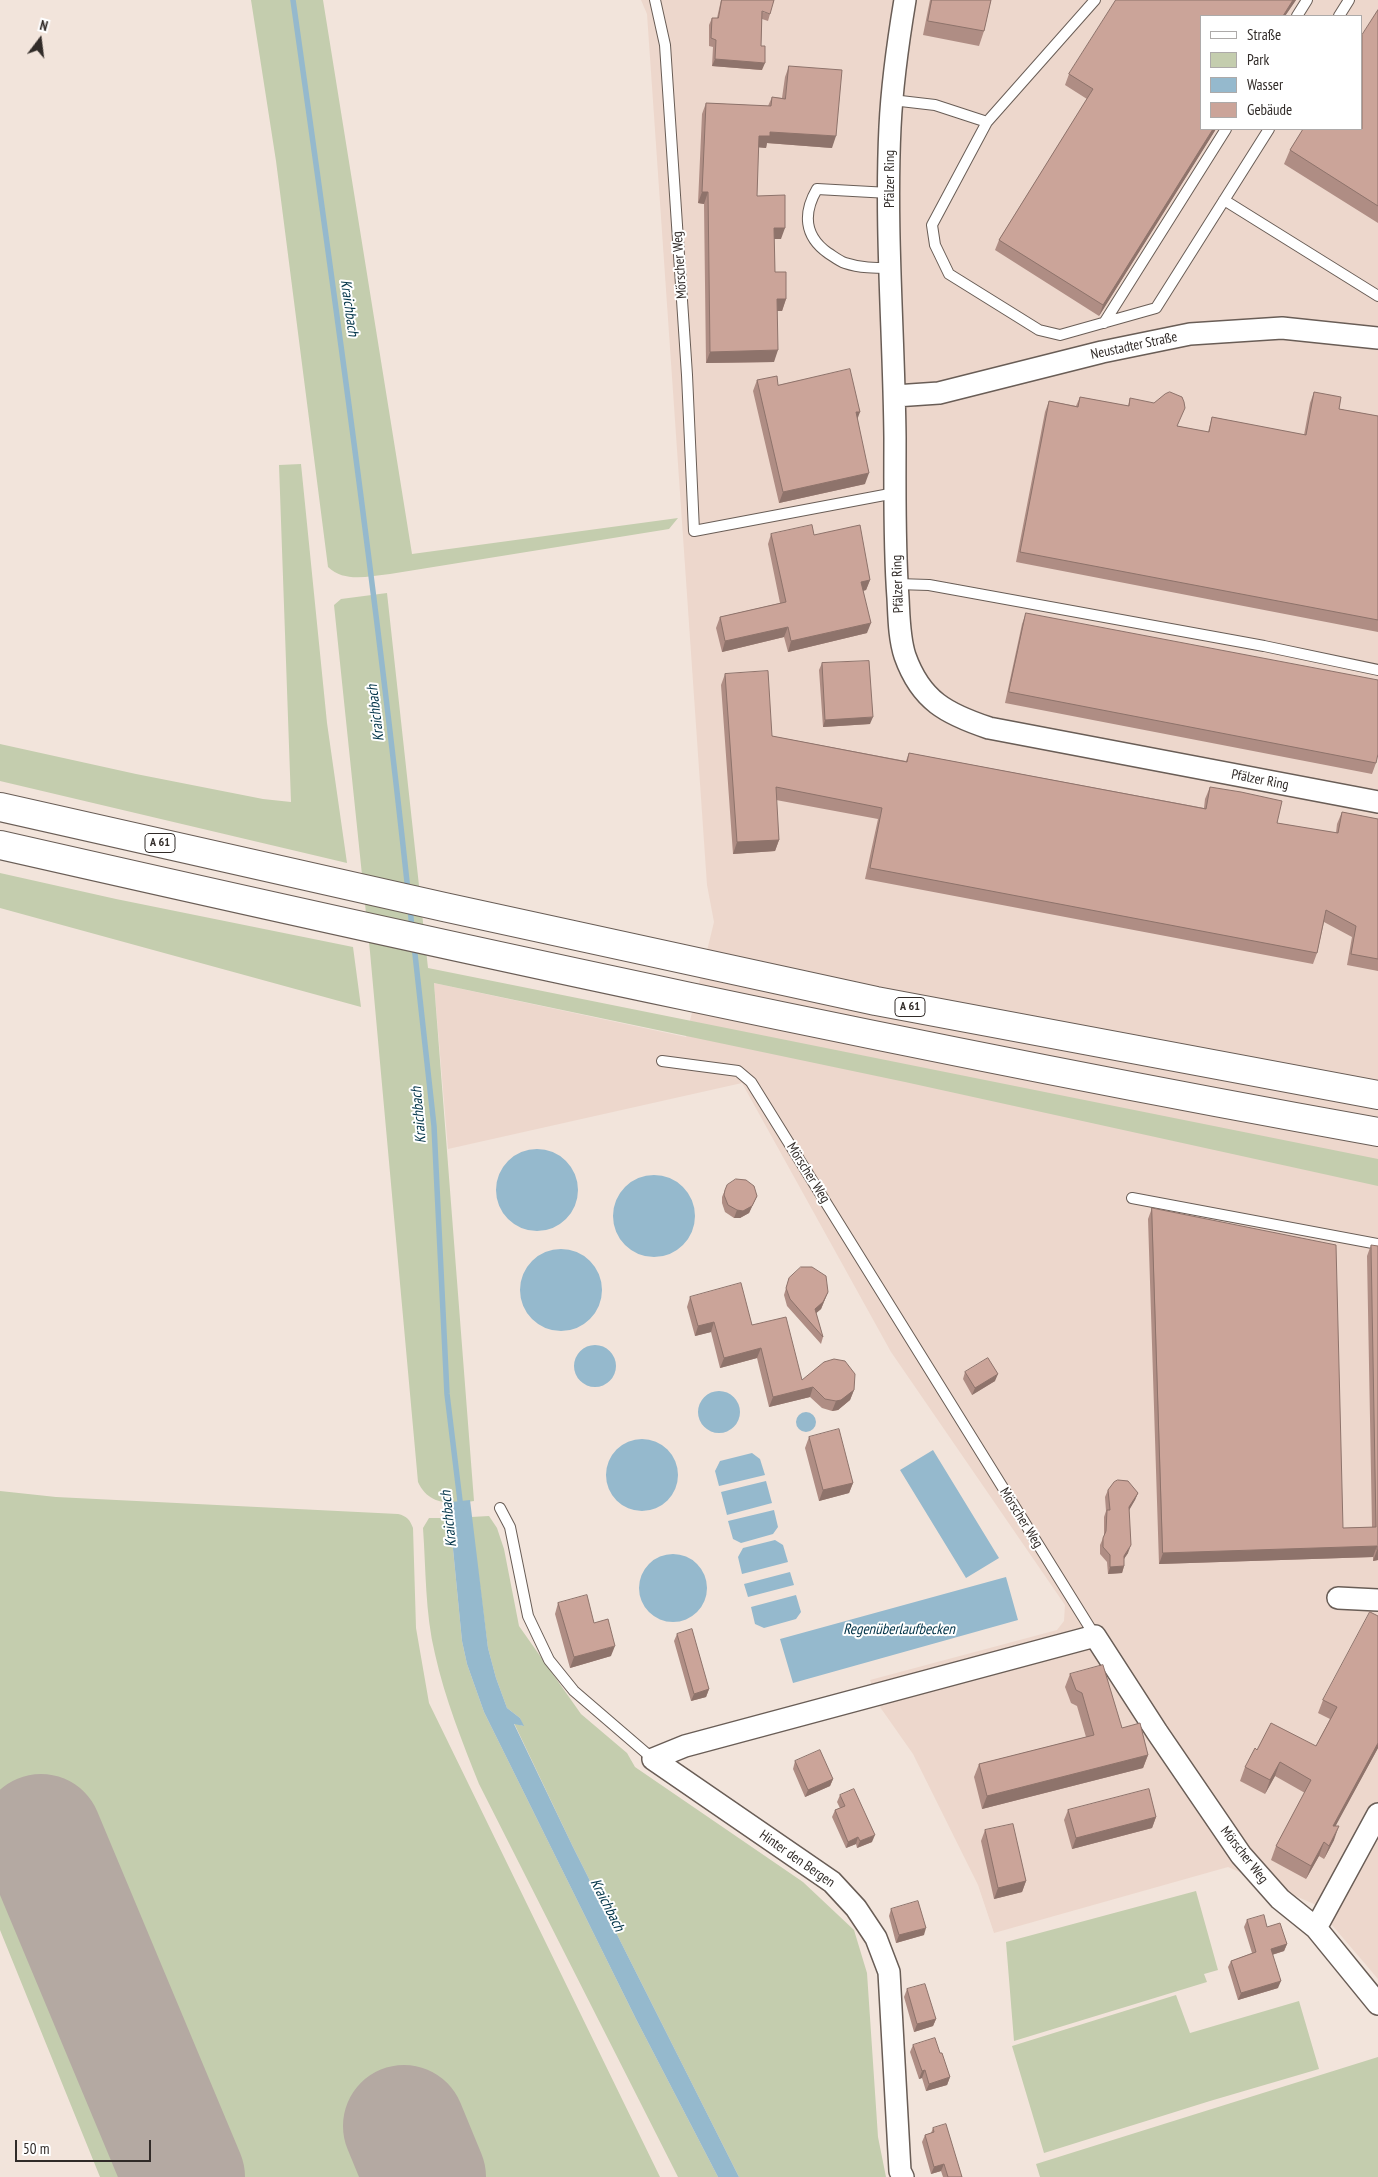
<!DOCTYPE html>
<meta charset="utf-8">
<style>
body{margin:0}
#map{position:relative;width:1378px;height:2177px;overflow:hidden;background:#f2e4db;font-family:"PT Sans Narrow",sans-serif}
canvas{display:block}
.legend{position:absolute;left:1200px;top:15px;width:162px;height:115px;box-sizing:border-box;background:#fff;border:1px solid #adaaa9;margin:0;padding:6px 9px;list-style:none;font-size:15px;color:#312b28}
.legend li{display:flex;align-items:center;gap:10px;height:25px}
.legend b{width:25px;border:1px solid #adaaa9}
.north{position:absolute;left:15px;top:15px;width:50px;height:50px;-webkit-text-stroke:4px #fff;paint-order:stroke;rotate:15deg;font-size:14px;font-weight:700;line-height:20px;text-align:center;color:#312b28}
.north::after{content:'';display:block;margin:auto;width:18px;height:22px;background:#312b28;clip-path:polygon(50% 0,100% 100%,50% 72%,0 100%)}
.scale{position:absolute;left:15px;top:2140px;width:136px;height:22px;box-sizing:border-box;border:2px solid #312b28;border-top:0;padding-left:6px;font-size:15px;line-height:18px;white-space:nowrap;color:#312b28;-webkit-text-stroke:4px #fff;paint-order:stroke}
</style>
<div id="map">
<canvas width="1378" height="2177"></canvas>
<ul class="legend">
<li><b style="height:6px;background:#fff"></b>Straße</li>
<li><b style="height:14px;background:#c4cdae"></b>Park</li>
<li><b style="height:14px;background:#95b9cd"></b>Wasser</li>
<li><b style="height:14px;background:#cba499"></b>Gebäude</li>
</ul>
<div class="north">N</div>
<div class="scale">50 m</div>
</div>
<script>
const ctx = document.querySelector('canvas').getContext('2d');
ctx.lineJoin = 'round';
function fillPath(path, color) { ctx.fillStyle = color; ctx.fill(path, 'evenodd'); }
function strokePath(path, color, width, dash) { ctx.strokeStyle = color; ctx.lineWidth = width; ctx.lineCap = dash ? 'butt' : 'round'; ctx.setLineDash(dash || []); ctx.stroke(path); }
function label(font, color, halo, rows, align = 'center') {
  ctx.font = font + ' "PT Sans Narrow",sans-serif'; ctx.lineWidth = 4; ctx.setLineDash([]); ctx.textBaseline = 'middle'; ctx.strokeStyle = halo; ctx.fillStyle = color; for (const [text, x, y, turn = 0] of rows) {
    ctx.save(); ctx.translate(x, y); ctx.rotate((+turn || 0) * Math.PI / 180); ctx.textAlign = isNaN(turn) ? turn : align; if (halo) ctx.strokeText(text, 0, 0); ctx.fillText(text, 0, 0); ctx.restore();
  }
}
fillPath(new Path2D(`
 M641 0H1378V1979L1314 1904 1228 1867 994 1933 978 1885 913 1754 880 1707 870 1680 1057 1630 1064 1621 1065 1605 891 1352 742 1083 448 1149 434 983 686 1037 714 922 707 885 647 14ZM1202 16H1362V129H1202Z`), '#edd7cc');
fillPath(new Path2D(`
 M251 0H323L412 554 678 518 669 529 390 574C368 576 345 583 328 567L276 161Z
 M301 464 327 723 347 863 0 781V744L136 774 263 799 291 802 279 465Z
 M387 593 428 968 1378 1159V1186L905 1082 434 983 474 1501C451 1504 429 1506 418 1482L370 952 334 605 341 599Z
 M0 873 116 899 353 947 361 1007 0 908Z
 M0 1491 56 1497 398 1514C407 1516 410 1520 413 1528L416 1628 429 1703 660 2177H100L0 1930Z
 M489 1516 497 1528 504 1549 519 1626 581 1714 627 1753 635 1767 803 1882 854 1930 867 1973 878 2137 886 2177H739L573 1847 514 1723 523 1726 520 1718 507 1708 496 1678 488 1648 471 1517Z
 M429 1518H450L462 1641 467 1664 484 1712 636 2019 718 2177H678L479 1784C462 1741 445 1699 435 1654 425 1613 426 1569 423 1528Z
 M1196 1891 1218 1970 1204 1974 1207 1982 1014 2041 1006 1942Z
 M1176 1995 1190 2033 1299 2001 1319 2069 1210 2101 1044 2153 1012 2046Z
 M1378 2057V2177H1040L1036 2164Z`), '#c4cdae');
fillPath(new Path2D(`
 M496 1190a41 41 0 1 1 82 0a41 41 0 1 1-82 0Z
 M613 1216a41 41 0 1 1 82 0a41 41 0 1 1-82 0Z
 M520 1290a41 41 0 1 1 82 0a41 41 0 1 1-82 0Z
 M574 1366a21 21 0 1 1 42 0a21 21 0 1 1-42 0Z
 M698 1412a21 21 0 1 1 42 0a21 21 0 1 1-42 0Z
 M796 1422a10 10 0 1 1 20 0a10 10 0 1 1-20 0Z
 M606 1475a36 36 0 1 1 72 0a36 36 0 1 1-72 0Z
 M933 1450 999 1558 966 1578 900 1470Z
 M752 1453 760 1459 765 1475 719 1486 715 1471 720 1461Z
 M766 1481 772 1503 727 1515 721 1492Z
 M470 1500 488 1648 496 1678 507 1708 520 1718 524 1726 514 1724 573 1847 739 2177H718L636 2019 484 1712 467 1664 462 1641 450 1518 451 1502Z
 M774 1510 778 1527 773 1534 741 1543 733 1539 728 1521Z
 M775 1540 783 1545 788 1562 742 1574 738 1557 743 1548Z
 M639 1588a34 34 0 1 1 68 0a34 34 0 1 1-68 0Z
 M790 1572 794 1585 748 1597 744 1584Z
 M1006 1577 1018 1620 793 1683 780 1639Z
 M796 1595 801 1612 796 1619 764 1628 755 1624 751 1607Z`), '#95b9cd');
strokePath(new Path2D(`
 M293 0C335 297 376 593 408 891
 M410 908 412 928
 M414 945 434 1126 447 1394 461 1509`), '#95b9cd', 5.5);
strokePath(new Path2D(`
 M41 1835 184 2177
 M404 2126 425 2177`), '#b4a9a2', 122);
const service = new Path2D(`
 M655 0 665 45 687 375 694 531 895 493
 M1297 16 1307 0
 M1339 16 1349 0
 M892 100 935 105 987 122 1095 0
 M987 122 932 225 935 245 949 274 1039 330 1060 335 1156 308 1269 129
 M889 193 817 189C803 213 804 236 828 253 833 256 839 261 845 263 860 268 875 268 891 268
 M1224 200 1378 296
 M1104 323 1226 129
 M897 584 929 585 1264 646 1378 670
 M662 1061 738 1071 751 1082 1095 1636
 M1132 1198 1378 1244
 M500 1508 510 1527 528 1616 549 1660 574 1691 653 1759`);
const minor = new Path2D(`
 M905 0C898 42 892 85 890 127 885 231 894 335 895 438 895 491 894 545 898 598 899 616 899 638 905 656 921 701 947 714 989 728L1378 802
 M895 396 939 393 1102 352 1190 334 1282 328 1378 338
 M1338 1598 1378 1600
 M653 1759 685 1746 1095 1636 1157 1732 1241 1855 1280 1899 1316 1928 1378 2004
 M653 1759 832 1882 856 1908 876 1938 889 1972 900 2171 903 2177
 M1316 1928 1378 1814`);
const motorway = new Path2D(`
 M0 807 444 907 876 1001 1378 1095
 M0 845C458 949 916 1049 1378 1132`);
strokePath(service, '#695d56', 12);
strokePath(minor, '#695d56', 24);
strokePath(motorway, '#695d56', 30);
strokePath(service, '#fff', 10);
strokePath(minor, '#fff', 21);
strokePath(motorway, '#fff', 28);
fillPath(new Path2D(`
 M721 0 770 14 768 21 762 19 761 46 762 70 712 66 713 47 709 46V25L712 18H717Z
 M930 0H991L984 31 979 46 923 35Z
 M1116 0H1296L1285 16H1202V129H1216L1099 316 995 250 999 240 1087 99 1065 85 1069 74Z
 M1378 10V223L1284 164 1290 150Z
 M789 66 832 148 767 143 766 148 758 147 757 196 781 239H774L775 272 786 299 782 311H777L774 362 706 363 704 204 698 203 702 114 706 103 768 106 772 97 782 98 785 77Z
 M757 380 778 385 857 418 865 484 779 503 753 391Z
 M1314 392 1339 409 1378 416V632L1016 562 1045 412 1049 401 1076 406 1080 397 1128 406 1130 398 1178 426 1208 432 1212 417 1304 435 1310 403Z
 M771 534 814 535 870 580 866 590 863 591 867 633 788 652 784 637 722 652 716 628 720 617 780 603 768 544Z
 M1026 613 1376 763 1372 774 1005 703 1022 624Z
 M822 663 870 724 823 727 819 670Z
 M725 674 772 736 906 761 909 753 1204 808 1205 799 1210 787 1277 823 1336 833 1337 824 1342 812 1378 819V971L1347 965 1352 937 1324 922 1317 953 1313 964 865 879 878 819 776 800 779 840 775 851 733 854 721 685Z
 M725 1190 757 1196 749 1213 740 1218H734L725 1212 722 1203V1197Z
 M1152 1208 1343 1528 1372 1527 1367 1256 1371 1245 1378 1560 1373 1561V1557L1159 1564 1148 1219Z
 M789 1278 828 1292 821 1309 816 1313 823 1337 821 1344 787 1306 784 1295Z
 M690 1297 752 1325 802 1380 854 1390 850 1400 838 1410 832 1411 822 1408 810 1397 769 1407 757 1358 720 1368 711 1332 695 1336 687 1307Z
 M965 1372 995 1381 972 1395 963 1379Z
 M809 1437 853 1483 849 1493 819 1501 805 1448Z
 M1108 1490 1138 1493 1135 1500 1129 1509 1128 1553 1124 1559V1566L1122 1573 1108 1574 1107 1562 1100 1554V1545L1104 1536V1517L1106 1511 1105 1497Z
 M558 1603 611 1656 570 1668 555 1614Z
 M1378 1616V1748L1335 1826 1334 1840 1324 1859 1319 1856 1306 1879 1271 1860 1276 1846 1305 1793 1275 1776 1265 1794 1240 1781 1245 1767 1257 1750 1316 1746 1330 1719 1318 1713 1323 1700Z
 M677 1634 709 1689 706 1697 691 1701 674 1641Z
 M1070 1674 1148 1755 1143 1768 982 1809 974 1777 979 1764 1086 1737 1077 1706 1071 1703 1065 1687Z
 M795 1761 833 1779 830 1786 805 1797 793 1769Z
 M840 1795 872 1842 857 1848 856 1844 846 1848 832 1817 835 1810 840 1808 837 1802Z
 M1068 1810 1156 1817 1152 1828 1072 1849 1064 1820Z
 M985 1830 1026 1881 1022 1892 994 1899 981 1841Z
 M891 1909 924 1935 896 1943 889 1916Z
 M1247 1920 1267 1927 1287 1944 1284 1951 1272 1955 1278 1988 1238 2000 1228 1967 1231 1961 1252 1953 1244 1927Z
 M907 1989 936 2019 933 2026 914 2032 904 1997Z
 M913 2045 940 2053 950 2077 947 2085 926 2091 922 2078 919 2079 910 2052Z
 M933 2128 962 2177H943L941 2171 931 2174 922 2142 925 2135 931 2133Z`), '#af8d84');
fillPath(new Path2D(`
 M1293 0H1296L1285 16H1283Z
 M715 59 765 63 762 70 712 66Z
 M1213 129H1216L1099 316 1103 305Z
 M770 132 836 136 832 148 767 143 766 148 755 147 759 136Z
 M702 192H708L704 204 698 203Z
 M774 228H785L781 239H770Z
 M777 299H786L782 311H773Z
 M778 350 774 362 706 363 710 352Z
 M856 412H860L856 423Z
 M869 473 865 484 779 503 783 492Z
 M870 580 866 590 857 592 861 582Z
 M871 623 867 633 788 652 791 641Z
 M788 627 784 637 722 652 725 641Z
 M873 717 870 724 823 727 825 720Z
 M779 840 775 851 733 854 737 842Z
 M757 1196 749 1213 740 1218H734L737 1210Z
 M828 1292 821 1309 813 1316 815 1309Z
 M714 1322 711 1332 695 1336 698 1326Z
 M761 1348 757 1358 720 1368 724 1358Z
 M998 1374 995 1381 972 1395 975 1388Z
 M813 1387 810 1397 769 1407 773 1397Z
 M854 1390 850 1400 838 1410 832 1411 836 1401Z
 M853 1483 849 1493 819 1501 823 1490Z
 M1138 1493 1135 1500 1127 1514 1129 1507Z
 M1131 1545 1128 1553 1121 1563 1124 1556Z
 M1377 1546 1373 1557 1159 1564 1163 1553Z
 M1377 1550H1378V1560L1373 1561Z
 M1124 1566 1122 1573 1108 1574 1110 1567Z
 M615 1646 611 1656 570 1668 574 1657Z
 M709 1689 706 1697 691 1701 694 1694Z
 M1378 1743V1748L1328 1840 1333 1826Z
 M1148 1755 1143 1768 982 1809 987 1796Z
 M1280 1762 1275 1776 1265 1794 1270 1780Z
 M833 1779 830 1786 805 1797 808 1790Z
 M1156 1817 1152 1828 1072 1849 1076 1838Z
 M1339 1826 1334 1840 1324 1859 1329 1846Z
 M875 1835 872 1842 857 1848 860 1841Z
 M858 1837 856 1844 846 1848 848 1842Z
 M1324 1842 1319 1856 1306 1879 1311 1866Z
 M1026 1881 1022 1892 994 1899 998 1888Z
 M926 1928 924 1935 896 1943 899 1935Z
 M1287 1944 1284 1951 1268 1956 1271 1949Z
 M1281 1981 1278 1988 1238 2000 1241 1993Z
 M936 2019 933 2026 914 2032 917 2024Z
 M925 2070 922 2078 919 2079 922 2071Z
 M950 2077 947 2085 926 2091 929 2084Z
 M944 2164 941 2171 931 2174 934 2167Z`), '#8e736b');
const building = new Path2D(`
 M722 0H774L770 14 762 11 761 46H765V63L715 59 716 40 711 38 712 18H718Z
 M932 0H991L984 31 928 21Z
 M1116 0H1293L1283 16H1202V129H1213L1103 305 999 240 1093 89 1069 74Z
 M1378 10V206L1290 150 1303 129H1362V35Z
 M789 66 842 70 836 136 770 132V136H759L757 196 785 195V228H774L775 272H786V299H777L778 350 710 352 708 192H702L706 103 771 106 772 97 785 99Z
 M850 369 860 412H856L869 473 783 492 757 380 777 376 778 385Z
 M1170 392 1182 397 1184 402 1185 408 1177 426 1209 432 1212 417 1306 435 1314 392 1341 397 1339 409 1378 416V620L1020 552 1049 401 1078 407 1080 397 1129 406 1130 398 1154 403 1165 394Z
 M812 525 814 535 860 525 870 580 861 582 871 623 791 641 788 627 725 641 720 617 786 602 771 534Z
 M1026 613 1378 680V754L1376 763 1009 692Z
 M869 661 873 717 825 720 822 663Z
 M768 671 772 736 907 762 909 753 1206 809 1210 787 1241 792 1282 801 1277 823 1338 833 1342 812 1378 819V959L1351 954 1356 926 1326 910 1317 953 870 868 882 808 776 787 779 840 737 842 725 674Z
 M736 1179 746 1180 754 1186 757 1196 752 1206 743 1211 737 1210 728 1205 724 1195 725 1190 727 1185Z
 M1152 1208 1336 1245 1343 1528 1376 1527 1371 1245 1378 1246V1550H1377V1546L1163 1553Z
 M801 1267H812L826 1276 828 1292 823 1302 815 1309 823 1337 790 1299 786 1288 789 1278Z
 M741 1283 752 1325 786 1317 802 1380 824 1362 834 1359 845 1361 855 1374 854 1390 841 1400 836 1401 825 1399 813 1387 773 1397 761 1348 724 1358 714 1322 698 1326 690 1297Z
 M988 1358 998 1374 975 1388 965 1372Z
 M839 1429 853 1483 823 1490 809 1437Z
 M1118 1480 1128 1481 1138 1493 1129 1507 1131 1545 1124 1556V1566L1110 1567V1555L1103 1547V1538L1106 1531 1107 1510H1110L1108 1490 1114 1482Z
 M587 1595 594 1623 608 1619 615 1646 574 1657 558 1603Z
 M1370 1612 1378 1616V1743L1333 1826H1339L1329 1846 1324 1842 1311 1866 1276 1846 1311 1780 1280 1762 1270 1780 1245 1767 1255 1748 1257 1750 1271 1723 1316 1746 1337 1707 1323 1700Z
 M692 1629 709 1689 694 1694 677 1634Z
 M1103 1665 1122 1728 1140 1723 1148 1755 987 1796 979 1764 1094 1735 1082 1693 1076 1690 1070 1674Z
 M820 1750 833 1779 808 1790 795 1761Z
 M854 1789 875 1835 860 1841 858 1837 848 1842 835 1810 845 1806 840 1795Z
 M1149 1789 1156 1817 1076 1838 1068 1810Z
 M1013 1824 1026 1881 998 1888 985 1830Z
 M918 1901 926 1928 899 1935 891 1909Z
 M1264 1915 1267 1927 1280 1923 1287 1944 1271 1949 1281 1981 1241 1993 1231 1961 1256 1952 1247 1920Z
 M925 1984 936 2019 917 2024 907 1989Z
 M935 2038 940 2053H942L950 2077 929 2084 925 2070 922 2071 913 2045Z
 M946 2124 962 2177H948L944 2164 934 2167 925 2135 934 2132 933 2128Z`);
fillPath(building, '#cba499');
strokePath(building, '#8e736b', 1);
for (const [x, y, w] of [
 [160,843,30],
 [910,1007,30]
]) { const box = new Path2D(); box.roundRect(x - w / 2, y - 9.5, w, 19, 4); ctx.fillStyle = '#fff'; ctx.fill(box); strokePath(box, '#312b28', 1); }
label('bold 12px', '#312b28', null, [
 ["A 61",160,843],
 ["A 61",910,1007]
]);
label('14px', '#312b28', '#fff', [
 ["Pfälzer Ring",890,179,-90],
 ["Mörscher Weg",680,265,-94],
 ["Neustadter Straße",1134,346,-12],
 ["Pfälzer Ring",898,584,-92],
 ["Pfälzer Ring",1260,780,11],
 ["Mörscher Weg",808,1173,58],
 ["Mörscher Weg",1021,1518,58],
 ["Mörscher Weg",1244,1855,52],
 ["Hinter den Bergen",797,1859,35]
]);
label('italic 15px', '#003348', '#fff', [
 ["Kraichbach",349,308,82],
 ["Kraichbach",376,713,-97],
 ["Kraichbach",419,1115,-95],
 ["Kraichbach",449,1519,-96],
 ["Regenüberlaufbecken",899,1630],
 ["Kraichbach",607,1905,63]
]);
</script>
